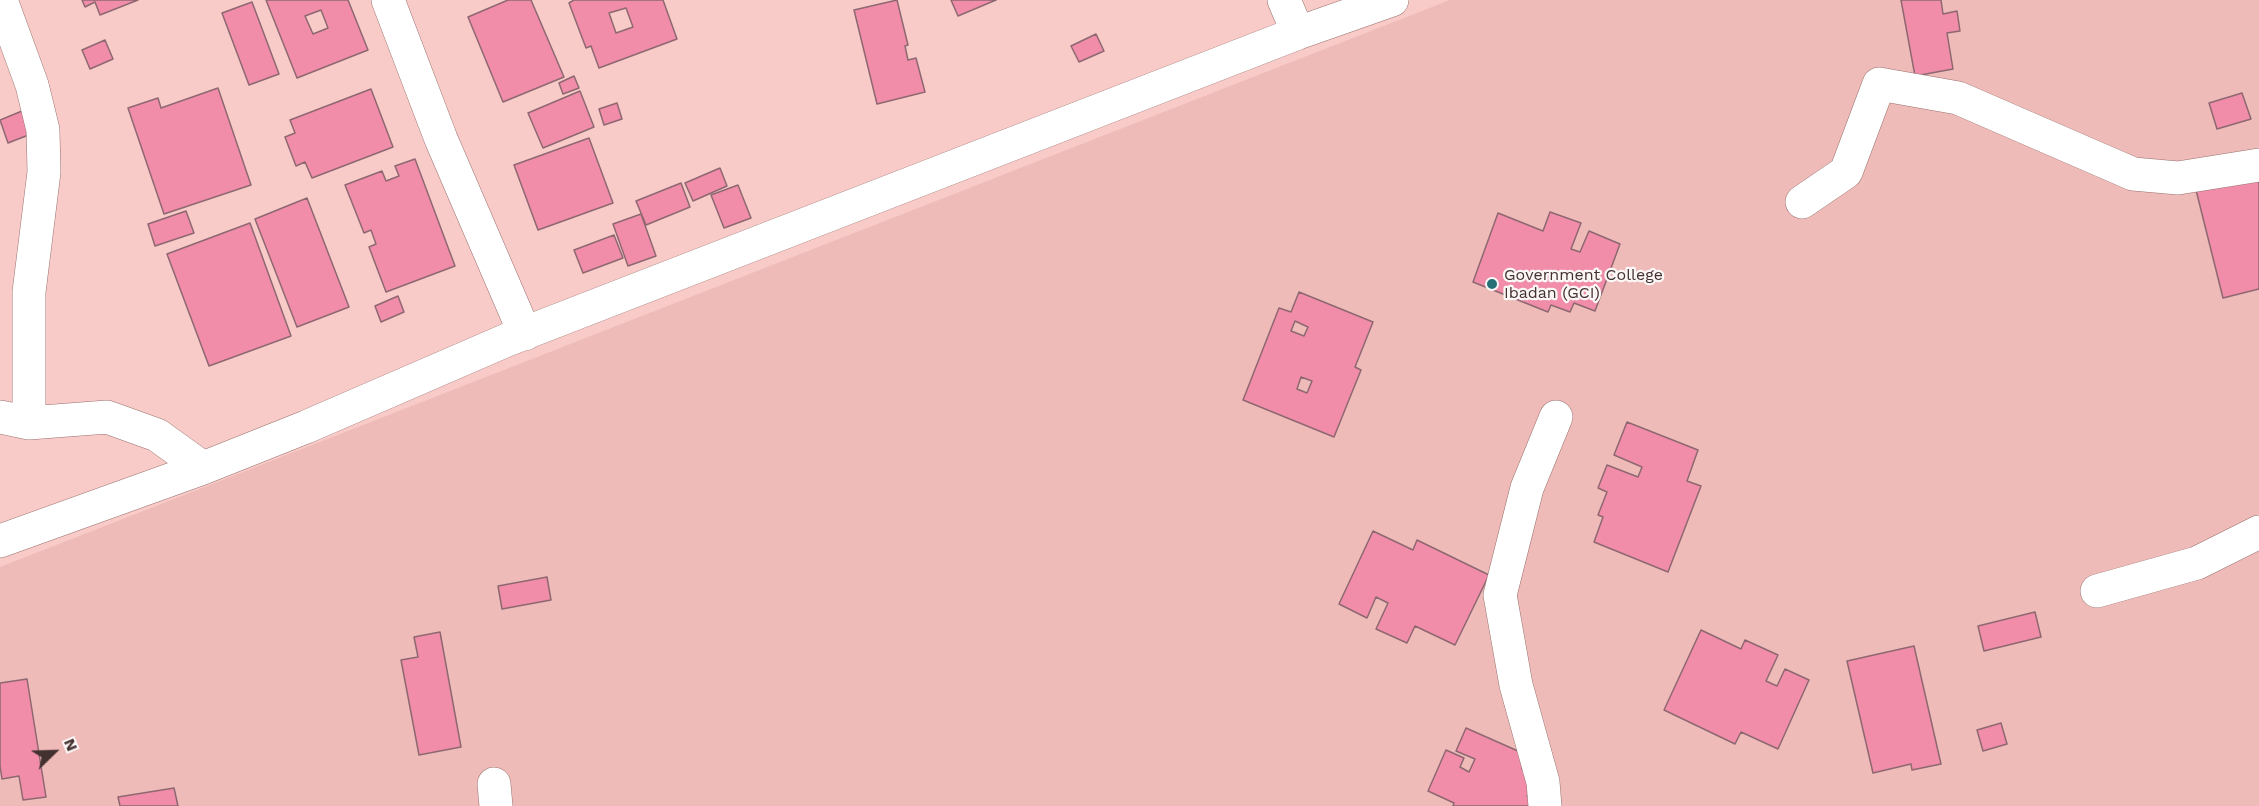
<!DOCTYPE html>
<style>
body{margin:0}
#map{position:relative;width:2259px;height:806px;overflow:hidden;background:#f8cbc8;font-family:"Work Sans",sans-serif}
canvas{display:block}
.north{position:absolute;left:24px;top:722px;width:60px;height:60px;-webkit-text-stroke:4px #fcf7f7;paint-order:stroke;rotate:67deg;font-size:16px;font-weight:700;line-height:24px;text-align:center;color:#433130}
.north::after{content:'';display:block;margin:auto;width:21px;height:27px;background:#433130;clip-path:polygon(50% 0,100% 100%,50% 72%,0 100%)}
</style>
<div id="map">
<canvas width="2259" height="806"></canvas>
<div class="north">N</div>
</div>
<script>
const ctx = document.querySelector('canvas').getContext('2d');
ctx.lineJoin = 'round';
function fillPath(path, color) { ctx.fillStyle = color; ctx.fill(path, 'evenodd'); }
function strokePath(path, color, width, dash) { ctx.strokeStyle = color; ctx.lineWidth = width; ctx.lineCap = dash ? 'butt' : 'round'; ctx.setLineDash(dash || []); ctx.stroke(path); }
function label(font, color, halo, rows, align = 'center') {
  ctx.font = font + ' "Work Sans",sans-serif'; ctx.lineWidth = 4.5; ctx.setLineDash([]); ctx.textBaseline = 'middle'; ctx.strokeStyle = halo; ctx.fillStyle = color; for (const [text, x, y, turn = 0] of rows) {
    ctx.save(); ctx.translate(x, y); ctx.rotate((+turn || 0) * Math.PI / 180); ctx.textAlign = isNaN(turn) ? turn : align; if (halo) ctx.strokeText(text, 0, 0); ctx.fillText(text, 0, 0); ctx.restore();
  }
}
fillPath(new Path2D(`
 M1450 0H2259V806H0V567Z`), '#efbbb8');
const building = new Path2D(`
 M82 0H138L100 15 95 2 85 7Z
 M266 0H348L368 50 297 78ZM321 10 328 28 313 34 305 16Z
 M508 0H531L564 77 503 102 468 17Z
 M574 0H663L677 39 599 68 591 46 586 48 569 3ZM626 8 633 27 616 33 609 13Z
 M897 0 908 45 905 46 908 60 916 58 925 92 877 104 854 10Z
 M951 0H996L958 16Z
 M1901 0H1941L1943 14 1957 11 1960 31 1947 33 1953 69 1915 76Z
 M252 2 279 74 249 85 222 13Z
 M1096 34 1104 51 1079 62 1071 46Z
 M105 40 113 59 90 69 82 50Z
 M574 76 579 88 563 94 559 83Z
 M218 88 251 185 164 214 128 108 158 98 161 108Z
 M371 89 393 147 312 178 305 162 296 166 285 137 295 133 290 120Z
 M580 91 594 127 543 148 528 113Z
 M2242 93 2251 119 2217 129 2209 103Z
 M617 103 622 119 604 125 599 109Z
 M22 111 31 134 8 143 0 120Z
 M589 138 613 203 538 230 514 165Z
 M415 159 455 266 386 292 369 247 376 244 371 230 364 233 345 185 382 171 386 181 399 176 395 166Z
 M720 168 727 186 693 201 685 183Z
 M2259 170V289L2223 298 2195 186Z
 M681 183 690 207 646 225 636 201Z
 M738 185 751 218 724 228 711 195Z
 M307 198 349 307 297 327 255 219Z
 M186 211 194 233 155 246 148 224Z
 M1550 212 1581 223 1571 249 1580 252 1589 231 1620 244 1595 311 1574 303 1570 312 1551 305 1548 312 1473 282 1498 213 1543 231Z
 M641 214 656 256 628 266 613 224Z
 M250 223 291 336 209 366 167 254Z
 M614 235 623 258 583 273 574 250Z
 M1299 292 1373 322 1355 367 1361 370 1334 437 1243 400 1279 308 1291 312ZM1295 321 1308 327 1304 336 1291 331ZM1301 377 1312 381 1307 393 1297 389Z
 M398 296 404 312 381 322 375 306Z
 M1627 422 1698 450 1687 481 1701 486 1668 572 1594 542 1603 517 1598 515 1607 492 1598 488 1607 465 1638 477 1642 467 1614 455Z
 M1373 531 1413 550 1417 540 1489 575 1455 645 1415 626 1407 643 1376 629 1388 603 1376 597 1367 618 1339 604Z
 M547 577 551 600 502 609 498 586Z
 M2035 612 2041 637 1984 651 1978 626Z
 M1701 630 1741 649 1745 640 1778 655 1766 681 1777 686 1785 669 1809 680 1778 749 1741 732 1735 744 1664 710Z
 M440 632 461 747 419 755 401 660 418 657 414 637Z
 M1914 646 1941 764 1912 770 1911 764 1873 773 1847 661Z
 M27 679 46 797 23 800 19 776 2 779 0 766V683Z
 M2001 723 2007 744 1983 751 1977 730Z
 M1466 728 1527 755 1522 769 1536 775 1527 796 1537 800 1535 806H1453L1454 803 1428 791 1446 750 1464 758 1460 767 1469 772 1475 759 1456 751Z
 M174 788 178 806H120L118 797Z`);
fillPath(building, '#f18da9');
strokePath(building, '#8e6871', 1.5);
const minor = new Path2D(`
 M1 0 32 85 43 130 44 172 29 292V423
 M388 0 441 139 525 334
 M1284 0 1298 33
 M1802 202 1846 172 1879 84 1958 98 2133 174 2178 178 2259 165
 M0 417 29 423 107 417 157 435 203 468
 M0 541 203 468 306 427 507 340 1298 33 1392 0
 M2097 591 2197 563 2259 532
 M494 784 496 806
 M1545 806 1543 782 1516 685 1500 595 1527 488 1556 417`);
strokePath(minor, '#99716e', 34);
strokePath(minor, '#fff', 33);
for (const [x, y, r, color] of [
 [1492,284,6,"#267076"]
]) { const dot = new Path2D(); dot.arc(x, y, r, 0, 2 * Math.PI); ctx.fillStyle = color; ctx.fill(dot); strokePath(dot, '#fcf7f7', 2); }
label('16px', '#433130', '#fcf7f7', [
 ["Government College",1504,275],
 ["Ibadan (GCI)",1504,293]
], 'left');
</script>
